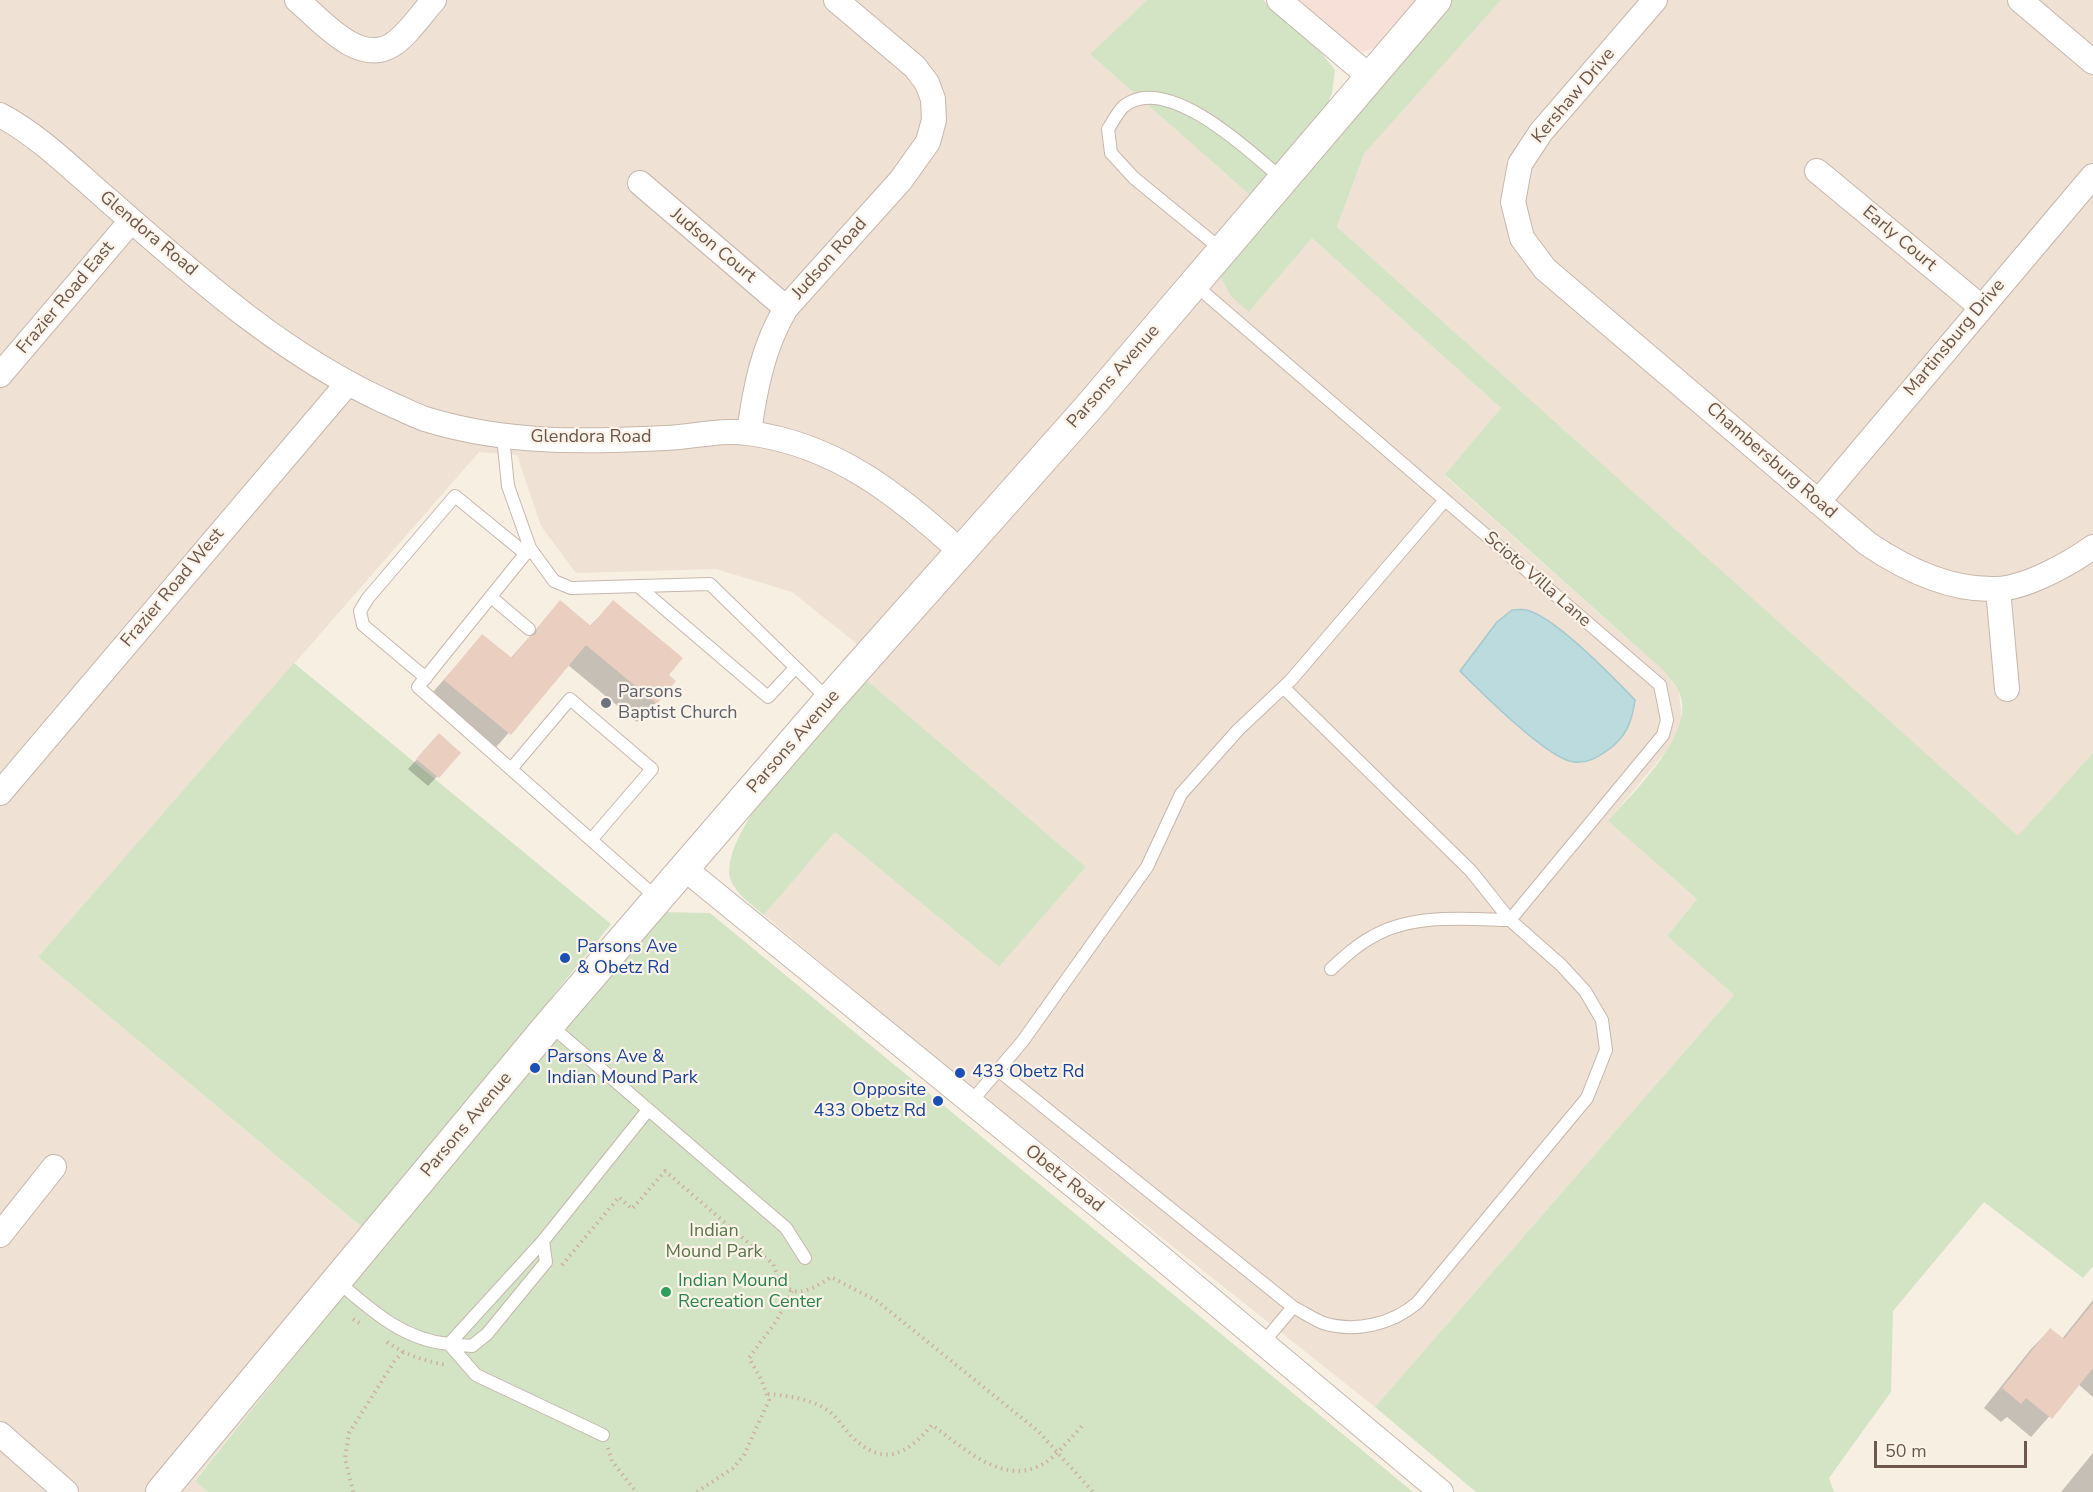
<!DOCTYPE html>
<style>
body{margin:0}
#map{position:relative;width:2093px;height:1492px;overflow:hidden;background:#f8efe3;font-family:"Nunito Sans",sans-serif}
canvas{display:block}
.scale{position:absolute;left:1874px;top:1441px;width:153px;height:27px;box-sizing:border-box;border:3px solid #6d574d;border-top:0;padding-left:8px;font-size:18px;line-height:21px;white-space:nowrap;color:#6d574d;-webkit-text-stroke:4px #fcf3e9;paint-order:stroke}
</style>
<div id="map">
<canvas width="2093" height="1492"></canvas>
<div class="scale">50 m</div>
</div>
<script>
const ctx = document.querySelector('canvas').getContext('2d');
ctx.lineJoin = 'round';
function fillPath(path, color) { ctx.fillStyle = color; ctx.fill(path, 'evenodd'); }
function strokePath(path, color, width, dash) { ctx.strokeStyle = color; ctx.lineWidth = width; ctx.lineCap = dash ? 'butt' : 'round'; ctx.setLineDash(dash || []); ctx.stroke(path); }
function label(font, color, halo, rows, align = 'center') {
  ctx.font = font + ' "Nunito Sans",sans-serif'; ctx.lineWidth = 4.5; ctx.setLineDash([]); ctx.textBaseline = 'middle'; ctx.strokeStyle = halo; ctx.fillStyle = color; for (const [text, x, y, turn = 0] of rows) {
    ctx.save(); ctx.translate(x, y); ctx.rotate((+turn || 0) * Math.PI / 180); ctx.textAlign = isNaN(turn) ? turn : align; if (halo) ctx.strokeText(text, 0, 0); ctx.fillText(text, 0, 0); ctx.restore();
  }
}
fillPath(new Path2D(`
 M0 0H1147L1090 54 1269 212 1249 312 1312 238 1501 408 1445 476 1664 671 1679 691 1682 722 1673 743 1608 821 1697 899 1667 936 1734 995 1375 1407 928 1052 764 915 835 832 999 967 1086 867 842 660 857 644 792 592 716 569 576 573 541 526 517 455 479 452 38 957 383 1245 195 1480 208 1492H0Z
 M1501 0H2093V753L2018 837 1337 227 1364 154Z`), '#efe1d3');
fillPath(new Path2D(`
 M1293 0H1418L1379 46 1363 52 1351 48Z`), '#f7e0d8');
fillPath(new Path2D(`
 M1147 0H1263L1315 45 1335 70 1332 93 1323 115 1251 196 1090 54Z
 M1450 0H1501L1364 154 1337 227 2018 836 2093 753V1266L2083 1278 1984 1202 1893 1311 1891 1392 1829 1478 1834 1492H1476L1375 1407 1734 995 1667 936 1697 899 1608 821C1633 792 1700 730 1678 690 1675 683 1668 677 1664 671L1445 475 1501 408 1312 238 1249 312 1230 295 1218 271Z
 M294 663 611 924 364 1229 38 957Z
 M865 679 1086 867 999 967 835 832 764 915C753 906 734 892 730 878 720 827 831 717 865 679Z
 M663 912 710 913 1413 1492H208L195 1481 383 1245Z`), '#d2e4c4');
const water = new Path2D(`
 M1512 610C1516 610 1522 609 1526 610 1554 616 1614 678 1635 700 1632 722 1626 737 1608 750 1598 757 1587 764 1574 762 1547 759 1481 692 1460 671L1497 622Z`);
fillPath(water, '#bbdbdf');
strokePath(water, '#a2cacf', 1.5);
fillPath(new Path2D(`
 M560 602 590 626 613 602 667 675 656 703 637 722 568 665 491 753 426 700 482 636 510 659Z
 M430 745 459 753 428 786 408 769Z
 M2093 1300V1397L2078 1384 2031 1437 2007 1417 2001 1422 1984 1408 2031 1349 2050 1330 2062 1339Z
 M2093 1453V1492H2061Z`), '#0003');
fillPath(new Path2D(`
 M560 600 591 626 613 600 683 658 669 675 676 681 657 704 586 645 511 735 444 680 482 634 512 658 529 637 536 634 537 628Z
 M439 733 461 753 439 778 416 759Z
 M2093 1303V1368L2052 1419 2026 1398 2021 1404 2002 1388 2050 1328 2064 1339Z`), '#eacebf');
const service = new Path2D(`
 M1222 250 1134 178 1111 153 1108 129C1113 122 1118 111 1124 106 1167 72 1251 152 1282 179
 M1194 284 1660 685 1667 720 1663 735 1510 920
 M503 437 508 486 530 548
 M638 586 768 697 795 668
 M491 597 529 629
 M426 678 363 625 360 611 368 598 455 496 526 554
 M511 769 570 699 652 769 591 840
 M658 899 418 687 530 548 554 581 571 588 710 584 829 700
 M1331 969C1344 957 1357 945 1372 937 1412 913 1466 919 1510 920
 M550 1025 786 1228 805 1258
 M998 1070 1293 1307C1303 1312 1313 1319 1323 1323 1356 1333 1392 1324 1417 1303L1587 1098 1606 1050 1602 1020 1585 991 1561 965 1510 920 1471 871 1284 688
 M970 1103 1022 1042 1147 867 1181 794 1238 730 1291 680 1445 500
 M543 1241 546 1262 487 1334 472 1346 449 1344 543 1241 648 1110
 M337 1281C371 1310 403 1340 449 1344L476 1375 603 1435
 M1263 1343 1293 1307`);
const minor = new Path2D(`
 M297 0C321 20 358 66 392 45 408 35 421 14 434 0
 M1279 0 1370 77
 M1655 0 1541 132 1520 164 1513 202 1522 238 1545 269 1868 544C1905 569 1950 591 1997 589 2026 588 2069 564 2093 547
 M2020 0 2093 62
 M0 115C40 136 74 171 108 200 194 275 280 353 384 401 398 407 411 414 425 419 506 444 583 442 666 438 694 437 720 429 748 433 835 444 899 495 961 552
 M1817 171 1981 307
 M640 183 786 308
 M0 375 131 221
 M749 433C755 388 763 347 786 308L901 180 928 142 934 120 933 99 927 83 915 67 836 0
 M1818 502 2093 176
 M1998 589 2007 689
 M0 793 347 384
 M685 869 1134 1235 1441 1492
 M0 1235 54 1167
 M0 1434 66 1492`);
const tertiary = new Path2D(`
 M161 1492 549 1025 829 700 1089 407 1436 0`);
strokePath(service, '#c7b7ac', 14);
strokePath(minor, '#c7b7ac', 26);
strokePath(tertiary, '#c7b7ac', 32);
strokePath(new Path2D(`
 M562 1265 619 1197 632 1209 665 1171 773 1264C786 1301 803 1296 831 1277L877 1301 1038 1431 1093 1492
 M353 1319 361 1324
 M387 1342C406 1355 424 1361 447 1365
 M768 1394C789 1396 813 1399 830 1412 838 1419 844 1428 851 1436 884 1468 906 1455 932 1425 963 1447 1003 1487 1043 1464 1058 1455 1071 1437 1083 1425
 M608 1448 612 1461 636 1492
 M353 1492 345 1458 349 1433 394 1362 403 1352
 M697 1492 733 1468 744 1455 769 1400 761 1379 749 1358 777 1320 792 1291`), '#ceb1a2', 4, [1.5, 4.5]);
strokePath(service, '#fff', 12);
strokePath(minor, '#fff', 24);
strokePath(tertiary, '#fff', 30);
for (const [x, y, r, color] of [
 [606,703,6,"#6b7280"],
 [565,958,6,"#1a4fb4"],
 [535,1068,6,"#1a4fb4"],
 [960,1073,6,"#1a4fb4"],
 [938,1101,6,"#1a4fb4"],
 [666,1292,6,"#2e9e5b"]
]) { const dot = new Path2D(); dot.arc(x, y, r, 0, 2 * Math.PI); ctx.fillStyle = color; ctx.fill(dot); strokePath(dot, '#fcf3e9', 2); }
label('18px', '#6d574d', '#fcf3e9', [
 ["Kershaw Drive",1574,96,-50],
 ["Glendora Road",148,234,40],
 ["Early Court",1899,239,40],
 ["Judson Court",713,246,40],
 ["Judson Road",830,259,-48],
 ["Frazier Road East",66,298,-50],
 ["Martinsburg Drive",1955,338,-50],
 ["Parsons Avenue",1114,377,-49],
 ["Glendora Road",591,438],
 ["Chambersburg Road",1771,461,41],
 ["Scioto Villa Lane",1537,580,41],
 ["Frazier Road West",173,588,-50],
 ["Parsons Avenue",794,742,-49],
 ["Parsons Avenue",467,1125,-50],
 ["Obetz Road",1064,1179,39]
]);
label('18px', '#5b616d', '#fcf3e9', [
 ["Parsons",618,693],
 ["Baptist Church",618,714]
], 'left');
label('18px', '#164399', '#fcf3e9', [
 ["Parsons Ave",577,948],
 ["& Obetz Rd",577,969],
 ["Parsons Ave &",547,1058],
 ["Indian Mound Park",547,1079],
 ["433 Obetz Rd",972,1073],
 ["Opposite",926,1091,"right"],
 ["433 Obetz Rd",926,1112,"right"]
], 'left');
label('18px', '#59774a', '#fcf3e9', [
 ["Indian",714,1232],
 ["Mound Park",714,1253]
]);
label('18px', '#27864d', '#fcf3e9', [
 ["Indian Mound",678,1282],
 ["Recreation Center",678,1303]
], 'left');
</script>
